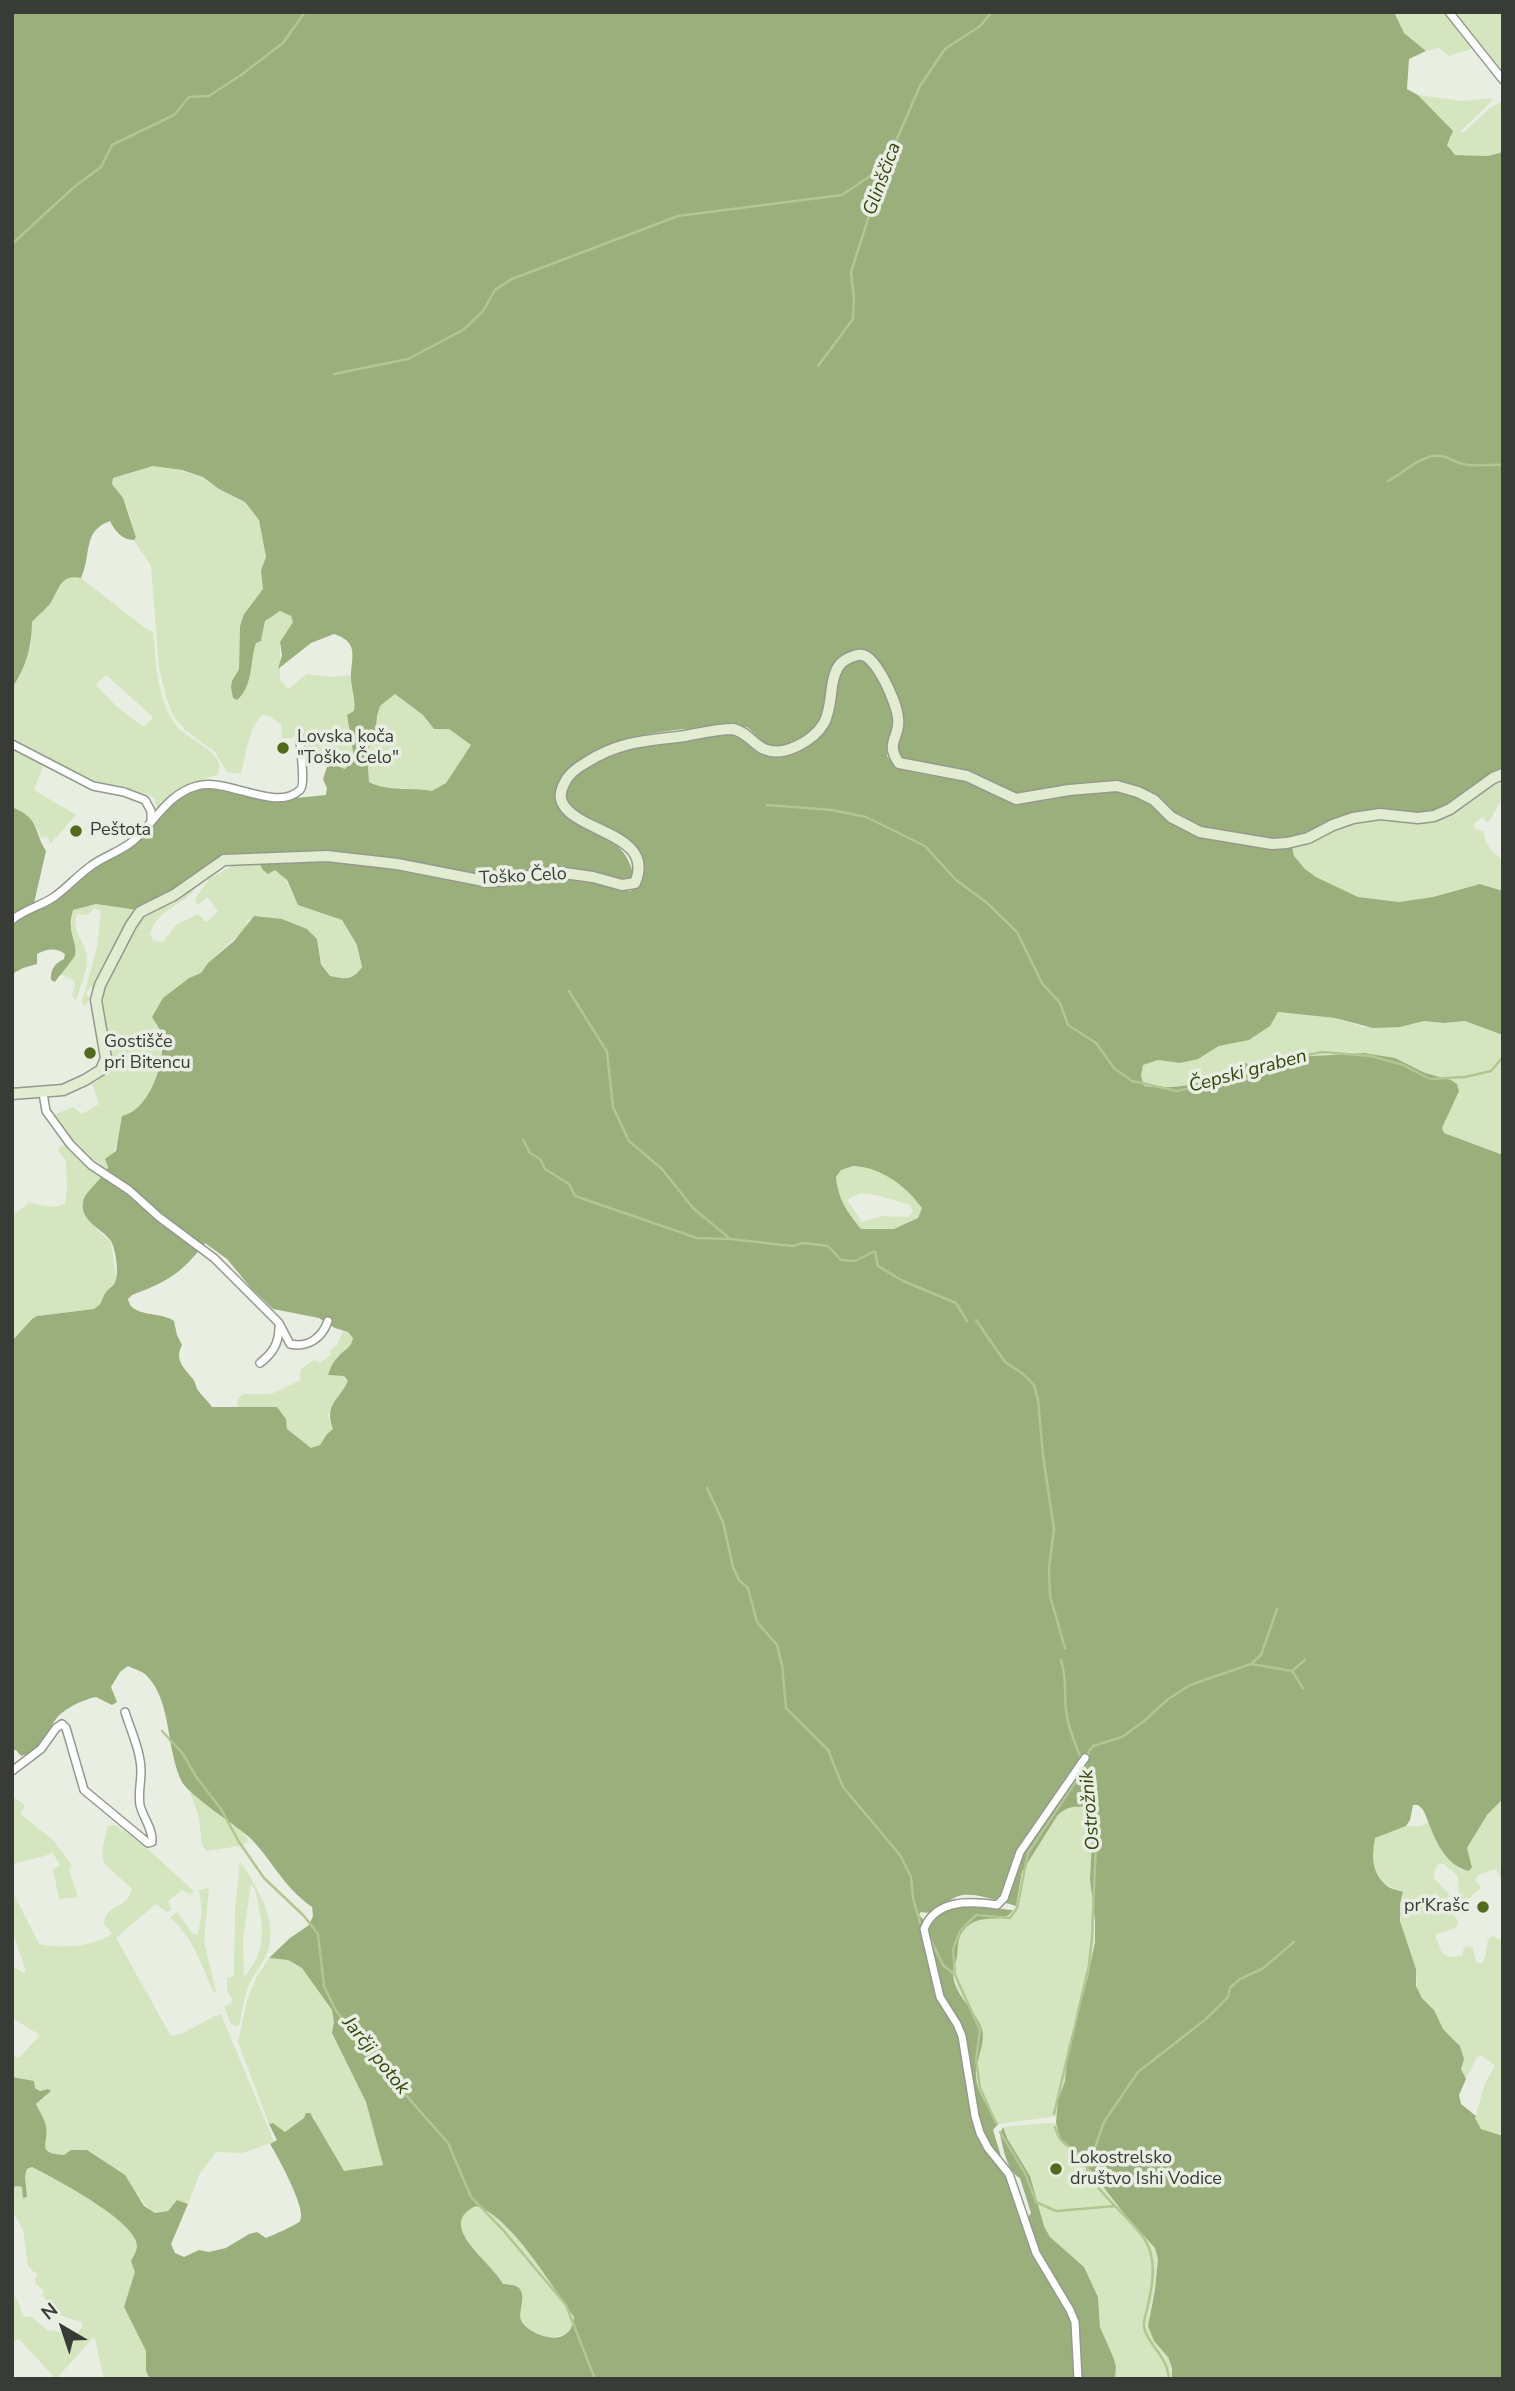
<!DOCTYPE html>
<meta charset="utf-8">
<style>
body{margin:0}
#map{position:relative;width:1515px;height:2391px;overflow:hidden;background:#e9eee2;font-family:"Nunito Sans",sans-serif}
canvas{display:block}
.frame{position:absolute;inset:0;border:14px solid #393b36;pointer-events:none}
.north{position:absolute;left:28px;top:2293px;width:70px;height:70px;-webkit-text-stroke:5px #e9eee2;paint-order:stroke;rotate:321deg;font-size:19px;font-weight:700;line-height:28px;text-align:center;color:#393b36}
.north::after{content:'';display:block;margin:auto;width:24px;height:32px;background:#393b36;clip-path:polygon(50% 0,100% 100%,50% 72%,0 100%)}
</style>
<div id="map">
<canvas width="1515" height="2391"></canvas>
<div class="frame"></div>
<div class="north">N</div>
</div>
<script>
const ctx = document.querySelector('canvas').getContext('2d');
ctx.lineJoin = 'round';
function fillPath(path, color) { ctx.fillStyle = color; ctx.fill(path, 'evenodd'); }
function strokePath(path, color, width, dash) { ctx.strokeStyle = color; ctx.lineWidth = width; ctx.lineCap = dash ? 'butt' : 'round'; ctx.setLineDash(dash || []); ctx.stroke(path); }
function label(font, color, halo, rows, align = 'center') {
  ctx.font = font + ' "Nunito Sans",sans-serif'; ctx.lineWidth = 7; ctx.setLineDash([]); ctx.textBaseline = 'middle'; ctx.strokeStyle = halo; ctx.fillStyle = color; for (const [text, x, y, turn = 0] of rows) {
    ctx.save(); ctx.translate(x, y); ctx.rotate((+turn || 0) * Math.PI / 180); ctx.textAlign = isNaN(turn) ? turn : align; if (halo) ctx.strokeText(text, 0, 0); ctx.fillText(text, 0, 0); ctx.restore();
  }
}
fillPath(new Path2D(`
 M1394 12H1446L1474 48 1449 56 1439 48 1426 51 1404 33Z
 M1452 12H1503V76Z
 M1418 95 1463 101 1490 98 1493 100 1460 132H1464L1489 109 1503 101V152L1488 156 1455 155 1447 144 1452 137 1440 117Z
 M153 466 168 467 203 477 219 489 245 502 259 520 266 557 261 570 263 589 244 614 240 626 239 669 232 681 237 700C253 687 250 661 256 643L261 641 265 621 280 611 291 616 293 622 280 642V680L288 689 307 674 331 677 351 675 355 702 352 743 354 750V758L345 769C331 765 321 765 308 756L306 738 297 734 292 738H282L281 724 269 716 262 715C248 730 246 754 241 774L227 772 215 752 185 730 174 717 167 700 159 668 151 566 134 540 136 536 128 510 112 483 113 478Z
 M72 576 81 578 145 628 153 632C156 665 157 701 178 728 189 740 228 754 218 774 192 785 177 789 157 812L155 799 150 795 89 782 12 740V688L20 676 31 644 32 622C37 615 44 611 49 604 58 593 58 582 72 576ZM106 675 153 717 146 726H142L116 706 96 685Z
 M395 694 423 715 434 729H449L471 745 446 783 433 791C412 787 388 792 369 782L367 754 376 728 377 716 380 706Z
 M12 749 44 764 34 790 76 815 51 843 46 836 41 838C37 823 26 813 12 807Z
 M1503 778V799C1496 807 1494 815 1488 823L1482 817 1473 825 1477 830 1483 831 1486 842 1493 853C1508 858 1503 878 1503 891L1480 884 1433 897 1399 902 1358 897 1316 877 1305 869 1294 856 1292 846 1339 825 1491 784Z
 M259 860 283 875 298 905 342 920 357 945 362 967C353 981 344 979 330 976L322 964 317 939 307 929 282 919H266L261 916 248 920 245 929 208 963 201 973 189 978 163 998 156 1024C169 1040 156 1086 144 1101 140 1107 133 1110 129 1116 119 1134 114 1154 105 1171 82 1156 68 1138 53 1115L73 1107 82 1114 99 1104 92 1084C98 1080 106 1075 109 1069 114 1060 100 1011 100 995L140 918 193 886 196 887C183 907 159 907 150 933L153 941 163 942 176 925 198 914 206 922 218 912 208 897 197 905 195 899 209 879 230 867 233 861Z
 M96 904 137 910 93 989 90 987 86 994 90 998 84 1007 82 1002 97 947 101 911 94 908 88 915 77 914C70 933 89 944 87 962 86 975 79 989 76 1001L72 996 75 984 73 980 59 974 71 962 74 946 71 926 73 910Z
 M1278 1012 1335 1018 1363 1027H1400L1424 1021 1444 1023 1465 1021 1500 1033 1503 1035V1155L1444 1133 1442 1128 1450 1109 1451 1080 1425 1073 1395 1058 1350 1052 1314 1056 1280 1062 1263 1069 1243 1065 1241 1070C1209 1081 1178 1091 1144 1086L1141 1076 1143 1065 1158 1060 1180 1063 1198 1059 1219 1046 1249 1040 1270 1026Z
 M66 1143 104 1175C99 1182 93 1185 89 1192 73 1213 97 1228 111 1242L116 1280 106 1292 101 1305 94 1309 37 1316 32 1319 12 1341V1215L29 1203 53 1207 65 1204 67 1189 66 1161 58 1151 59 1148Z
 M853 1166C881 1167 906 1186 922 1208L918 1218 894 1229H861C847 1212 838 1199 836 1177L841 1170ZM860 1193 876 1195 910 1205 913 1212 908 1217 882 1216 862 1222 848 1201 849 1198Z
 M343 1331 348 1332 353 1338C351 1350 338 1356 332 1367L348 1381 328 1415 333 1429 327 1434 320 1445 311 1448 287 1429 286 1419 277 1407 237 1408 238 1398 243 1394H271L301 1380 299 1375 302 1368 314 1360 320 1363 331 1355 330 1351 338 1343Z
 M190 1792C205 1802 244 1826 249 1842L239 1846 207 1851 202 1845 199 1818Z
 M12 1796 25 1805 20 1814 54 1841 72 1866 69 1870 78 1897 59 1899 53 1869 60 1865 52 1852 45 1856 12 1864Z
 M1503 1799V1883L1496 1869 1478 1875 1475 1880 1481 1888 1466 1901 1459 1897 1458 1876 1444 1864H1439L1435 1869 1434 1878 1449 1894 1448 1898 1438 1901 1435 1904 1441 1913H1451L1458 1920V1925C1451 1932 1442 1930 1435 1936L1443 1954 1450 1957 1462 1956 1464 1948 1468 1946 1473 1948 1476 1962 1482 1963 1485 1958 1488 1939 1493 1936 1503 1941V2136L1480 2129 1475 2118 1485 2083 1495 2066 1481 2055 1477 2057 1466 2079C1455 2067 1469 2061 1458 2044 1455 2038 1447 2035 1443 2029 1439 2023 1437 2015 1433 2009 1430 2005 1425 2001 1422 1997 1414 1987 1418 1978 1415 1966 1409 1944 1394 1920 1403 1897L1399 1890C1373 1883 1372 1861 1374 1838L1406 1826H1421L1428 1822C1434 1840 1445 1860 1461 1870L1472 1866 1467 1848 1487 1815Z
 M1074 1806 1084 1807C1097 1827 1091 1851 1091 1874 1090 1902 1098 1928 1093 1955 1087 1987 1073 2016 1068 2048 1066 2059 1068 2070 1065 2080 1061 2094 1056 2102 1058 2116L998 2124C990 2108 974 2091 976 2071 977 2058 985 2042 982 2029 978 2017 966 2005 960 1993 950 1974 953 1932 974 1921 985 1915 999 1918 1011 1915L1018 1901 1022 1872 1057 1816 1065 1808Z
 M115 1825 133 1836 194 1891 190 1894 182 1890 168 1901 172 1910 167 1912 156 1904 116 1938 171 2036C188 2034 204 2019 221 2014L274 2142 243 2153 216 2152 199 2175 188 2204 177 2201 168 2211 155 2213C145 2207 143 2201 136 2192 123 2176 104 2162 87 2150 75 2153 45 2163 43 2142 43 2135 47 2131 45 2125 43 2118 39 2111 36 2104L46 2097 48 2089 40 2091 24 2079 12 2077V2054L19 2058 40 2035 12 2018V1965L23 1973 26 1971 12 1931V1891L39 1944C60 1949 93 1947 112 1934L104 1924C104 1905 129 1908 132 1889 103 1860 96 1869 108 1826Z
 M240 1861C256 1886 280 1922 267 1953 262 1965 253 1975 248 1987 243 1999 243 2012 239 2025L235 2026 231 2024 224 2007 231 2003 232 1999 227 1990V1978L234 1976V1972L235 1910ZM251 1884 255 1890C263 1924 269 1949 244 1977L243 1939Z
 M209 1888 204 1941 216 1992 214 1993C202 1967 193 1936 170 1918L177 1912 193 1934H198L202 1911 199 1890Z
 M269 1958 288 1960 302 1968 332 2010 334 2022 332 2033 366 2102 383 2165 344 2172 315 2124 314 2117 305 2118 285 2132 273 2123 269 2124 238 2042 247 2000 256 1978Z
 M1048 2123H1056L1060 2138 1076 2152 1126 2216 1155 2248 1158 2259 1155 2290 1149 2316 1154 2341 1168 2357 1172 2368V2379H1115L1116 2367 1114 2359 1100 2327 1098 2296 1084 2267 1050 2237 1044 2226 1030 2176 1007 2138 1003 2127Z
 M32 2167C57 2180 129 2216 137 2243 142 2262 130 2290 124 2307L146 2351V2371L150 2379H104L95 2339 93 2338 56 2379 19 2339 12 2343V2293L18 2301 23 2316 32 2317 48 2331 54 2330 73 2338 82 2328V2322L51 2313 52 2307 42 2295 44 2291 36 2284 35 2279 38 2274 31 2270 28 2265 23 2230 12 2210V2189L16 2186 23 2187 27 2197 25 2176 27 2169Z
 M476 2205C511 2216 552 2287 574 2317 573 2346 531 2340 522 2322 518 2315 521 2306 523 2299L515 2285H503C492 2262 434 2225 476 2205Z`), '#d5e5bf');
fillPath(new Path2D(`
 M12 12H1394L1404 33 1426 51 1409 59 1407 89 1418 95 1453 131 1447 145 1455 155 1488 156 1503 152V770L1449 806 1430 812 1417 814 1392 812 1284 840 1263 839 1199 828 1175 814 1157 796 1140 787 1109 782 1015 794 899 758 896 751 904 721 901 710 879 661 865 650 855 649 844 654 835 664 819 725 798 743 779 748 768 746 747 727C707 726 634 730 599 750 584 759 571 774 558 786L557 804C583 841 621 825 634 876L628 881 598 872 559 866 485 878 327 853H249L224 855 210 863 192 879 137 910 96 904 73 910C72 915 70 921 71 927 71 936 77 945 75 955 74 959 59 976 55 982L51 980C50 970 55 963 64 959L65 954C56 947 46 949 37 954V964L23 968 12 974V923L96 865 116 855 172 800 199 788H217L267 801 326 795 327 788 323 779 327 767 334 765 345 769 354 757 347 715 354 711C356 699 351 688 351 677 351 656 360 643 334 634L311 643 278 669 282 655 280 642 293 622 291 616 280 611 265 621 261 641 256 643C250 661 253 687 237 700L233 698 231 687 232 681 239 669 240 626 244 614 263 589 261 570 266 557 259 520 245 502 219 489 203 477 182 470 153 466 113 478 112 484 123 498 136 537 134 540C122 540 115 531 110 521 82 531 92 554 81 578 59 573 59 592 49 605 44 611 37 616 32 622 32 645 26 668 12 688ZM395 694 423 715 434 729H449L471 745 446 783 432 791C412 787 388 792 369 782L367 754 376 728 377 716 380 706Z
 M863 658 879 678 894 720 887 756C905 782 949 771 976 784 993 791 1005 803 1025 803 1059 802 1095 783 1130 793 1153 800 1166 821 1187 832 1212 844 1262 843 1292 846L1294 856 1305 869 1316 877 1358 897 1399 902 1433 897 1480 884 1503 891V1035L1465 1021 1444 1023 1424 1021 1400 1027 1373 1028 1335 1018 1278 1012 1270 1026 1249 1040 1219 1046 1198 1059 1180 1063 1158 1060 1143 1065 1141 1076 1144 1086C1178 1091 1209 1081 1241 1070L1245 1063 1263 1069 1296 1057 1364 1053 1395 1058 1425 1073 1451 1080 1457 1084 1459 1091 1442 1128 1444 1133 1503 1155V1799L1487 1815 1467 1848 1472 1867 1469 1871C1448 1867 1436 1843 1429 1824 1426 1817 1425 1810 1418 1805H1413L1410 1820 1406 1826 1375 1838C1372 1857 1371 1872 1387 1886 1391 1889 1398 1890 1403 1892L1400 1904V1921L1416 1969V1986L1422 1998 1434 2010 1443 2029 1460 2046 1464 2059 1461 2069 1466 2079 1459 2095 1461 2104 1476 2116 1475 2118 1481 2129 1503 2136V2379H1172V2368L1168 2357 1154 2341 1148 2326 1155 2290 1158 2259 1155 2248 1126 2216 1076 2152 1060 2138 1056 2123 1058 2100 1065 2081 1068 2048 1088 1976 1095 1942V1921L1090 1879 1093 1826 1091 1817 1084 1807C1072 1806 1066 1807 1057 1816L1022 1872 1016 1906C1000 1902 971 1890 956 1897 944 1902 936 1916 921 1912L919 1915 924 1920 923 1939 927 1938C930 1891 984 1908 1013 1910 1004 1927 981 1909 963 1931 957 1939 958 1948 957 1957 956 1962 953 1967 953 1972 953 1995 976 2010 982 2029 986 2044 975 2061 976 2076 977 2095 991 2109 998 2124L993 2130 1025 2235 1035 2260 1073 2322 1077 2379H581L572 2377 568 2379H150L146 2371V2351L124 2307 135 2272 131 2261C133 2257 137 2251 137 2246 138 2222 52 2177 32 2167L27 2169 25 2176 27 2197 23 2198 22 2187 16 2186 12 2189V2077L34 2081 35 2088 40 2091 48 2089 51 2091 36 2104C39 2111 45 2119 46 2127 49 2144 35 2153 64 2155L71 2150H87L125 2175 144 2206 155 2213 168 2211 177 2200 188 2204 171 2244 175 2253 184 2257 199 2250 209 2252 226 2248 249 2234 257 2232 266 2238C273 2235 297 2225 300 2221 308 2211 277 2155 270 2144L277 2140 269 2124 273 2123 285 2132 304 2118 306 2113H310L344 2171 383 2165 366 2102 332 2033 334 2022 332 2010 302 1968 288 1960 269 1958 290 1938 309 1925 313 1916 312 1907C282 1886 272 1859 248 1836 233 1823 190 1796 182 1782 166 1751 172 1701 147 1676 143 1671 134 1669 128 1666L120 1672 111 1687 117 1702 112 1705 96 1697C84 1699 63 1709 56 1719 45 1734 40 1751 21 1756L16 1750H12V1341L32 1319 37 1316 94 1309C103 1304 101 1299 106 1292 108 1289 112 1287 114 1284 120 1276 116 1250 111 1241 102 1228 80 1222 83 1202 85 1191 102 1180 108 1167L105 1159 116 1151 122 1116C150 1110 165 1062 162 1037 161 1029 156 1024 152 1017L163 998 189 978 201 973 208 963 234 941 254 916 282 919 307 929 317 939 321 964 330 976C344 979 353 981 362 967L357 945 342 920 298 905 287 880 275 870 268 874 262 869 259 860 328 861 399 868 487 887 565 876 620 889 630 891 640 886 642 874 637 853 617 832 578 814 566 800V790L571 780 584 768 625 748 723 734 743 735 779 755 826 729 841 670 851 659ZM853 1166C881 1167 906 1186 922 1208L918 1218 894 1229H861C847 1212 838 1199 836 1177L841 1170ZM205 1243 227 1259 251 1288 273 1309 319 1318 335 1328 348 1332 353 1338C351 1349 343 1350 337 1358 333 1362 330 1369 328 1375L344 1376 348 1381C338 1402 324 1404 333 1429L327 1434 320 1445 311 1448 287 1429 286 1419 277 1407H212C208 1401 201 1395 197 1389 196 1386 195 1382 193 1379 184 1368 174 1360 182 1345L177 1335 174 1321C161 1311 131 1318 128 1299L132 1295C167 1282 182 1273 205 1243ZM476 2206C511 2216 552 2287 574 2317 573 2325 571 2331 564 2335 553 2343 526 2332 521 2320 518 2310 527 2297 519 2288 515 2284 508 2285 503 2284 492 2262 434 2225 476 2206Z
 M12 807C41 819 33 831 46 851L34 903 12 917Z
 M1003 2127 1007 2138 1030 2176 1044 2226 1050 2237 1084 2267 1098 2297 1100 2327 1114 2359 1116 2367 1115 2379H1081L1079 2335 1039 2256 1028 2217 1031 2213 1020 2178C1007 2171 1003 2148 1000 2134Z`), '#9baf7c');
strokePath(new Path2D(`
 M12 244 74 187 101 167 112 145 174 115 189 97 209 96 241 75 283 43 305 12
 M818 366 853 319 854 298 851 272 885 166 920 86 945 49 980 26 992 12
 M334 374 408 359 463 330 483 311 495 290 512 279 678 216 842 195 885 166
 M1388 481C1402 474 1412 463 1426 458 1443 452 1449 460 1463 464 1475 467 1491 464 1503 465
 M767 805 832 810 866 817 925 846 956 880 986 902 1017 932 1042 983 1060 1003 1068 1025 1096 1043 1114 1068 1132 1081 1177 1091 1220 1082 1273 1062 1322 1052 1371 1056 1403 1065 1430 1079 1465 1077 1491 1071 1503 1057
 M569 991 607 1052 613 1107 629 1141 662 1169 693 1208 729 1238
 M523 1140 530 1153 540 1159 545 1169 569 1184 575 1196 697 1238 731 1239 792 1246 804 1243 828 1246 841 1260 855 1261 875 1251 878 1266 903 1281 956 1303 967 1321
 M976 1320 1005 1362 1022 1373 1034 1385 1038 1400 1043 1456 1054 1529 1049 1568 1050 1596 1065 1648
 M707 1488 723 1522 733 1567 739 1580 748 1588 757 1622 777 1645 782 1665 786 1708 828 1750 843 1787 900 1855 911 1877 913 1898 920 1923
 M1061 1660C1067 1679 1064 1692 1066 1711 1068 1728 1075 1743 1081 1759
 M1251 1664 1292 1671 1305 1660
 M1292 1671 1303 1688
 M162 1731 183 1754 197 1778 221 1809 239 1842 264 1878 304 1916 318 1934 324 1986 335 2009 354 2036 448 2143 471 2197 503 2230 566 2305 595 2379
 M928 1934 943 1965 954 1974
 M1054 2114 1089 1965 1092 1937 1096 1842 1091 1783 1085 1768 1089 1751 1093 1746 1122 1737 1143 1722 1167 1700 1190 1685 1251 1664 1261 1655 1277 1609
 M996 2123 980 2088 976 2060 980 2030 955 1975 953 1949 960 1931 976 1915 1010 1918 1017 1908 1028 1853 1084 1769
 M1055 2127C1061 2146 1066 2142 1078 2154 1085 2160 1091 2177 1097 2186 1111 2204 1130 2219 1144 2238 1157 2258 1153 2283 1148 2305 1147 2311 1143 2320 1144 2327 1146 2343 1167 2354 1169 2379
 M1000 2132 1025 2173 1036 2202 1056 2211 1115 2206
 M1087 2171 1104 2122 1138 2072 1206 2019 1228 1997 1230 1988 1240 1979 1262 1969 1294 1942`), '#b1c692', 2.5);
const street = new Path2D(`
 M1449 12 1503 80
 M12 744 93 786 124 792 145 800 151 811V820
 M12 920C25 909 41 906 54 897 67 888 78 875 91 866 104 856 120 852 133 841 155 822 167 794 197 786 227 777 276 813 300 790 306 785 300 749 300 738
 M43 1093 46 1111 70 1144 91 1165 129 1190 159 1217 214 1258 279 1323 290 1344C308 1348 322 1338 328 1321
 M260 1363C273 1353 279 1343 279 1327
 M12 1771 41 1749 56 1728 62 1724 66 1728 84 1790 148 1843 152 1842C153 1828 143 1818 140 1805 138 1794 141 1783 141 1771 141 1752 131 1731 125 1712
 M1078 2379 1075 2322 1070 2310 1036 2253 1009 2174 988 2148 980 2133 975 2116 962 2036 957 2024 940 1997 924 1929C936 1899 970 1901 997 1905L1004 1898 1020 1852 1085 1758`);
const secondary = new Path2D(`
 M12 1094 63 1090 85 1080 101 1070 106 1058 96 1000 100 985 131 925 140 912 174 895 224 860 327 856 397 864 489 882 557 872 593 877 622 885 635 883C656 834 579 833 563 804 559 798 561 790 564 784 568 774 578 767 587 762 620 741 647 741 685 736 701 733 717 729 733 729 747 732 752 743 764 749 784 758 814 740 824 723 831 710 830 695 833 681 835 672 838 663 847 659 851 657 857 654 862 655 877 657 897 704 898 718 901 737 884 742 899 763L967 776 1016 799 1069 790 1117 786 1138 792 1154 800 1171 817 1200 832 1272 844 1287 843 1308 838 1333 825 1353 818 1380 814 1418 818 1434 816 1450 809 1493 778 1503 774`);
strokePath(street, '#94998e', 10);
strokePath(secondary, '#94998e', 13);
strokePath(street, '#fff', 7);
strokePath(secondary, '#e1ecd0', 10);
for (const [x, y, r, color] of [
 [283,748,7,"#516a1c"],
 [76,831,7,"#516a1c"],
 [90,1053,7,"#516a1c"],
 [1483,1907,7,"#516a1c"],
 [1056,2169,7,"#516a1c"]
]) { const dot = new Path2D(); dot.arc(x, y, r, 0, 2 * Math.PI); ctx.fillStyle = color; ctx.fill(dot); strokePath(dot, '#e9eee2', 2.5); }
label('18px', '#393b36', '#e9eee2', [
 ["Lovska koča",297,738],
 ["\"Toško Čelo\"",297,759],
 ["Peštota",90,831],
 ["Gostišče",104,1043],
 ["pri Bitencu",104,1064],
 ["pr'Krašc",1469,1907,"right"],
 ["Lokostrelsko",1070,2159],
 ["društvo Ishi Vodice",1070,2180]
], 'left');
label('18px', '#393b36', '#e9eee2', [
 ["Toško Čelo",523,877,-3]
]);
label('italic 19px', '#33450b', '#e9eee2', [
 ["Glinščica",883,179,-70],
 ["Čepski graben",1248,1072,-15],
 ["Ostrožnik",1091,1810,-95],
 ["Jarčji potok",375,2056,51]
]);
</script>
